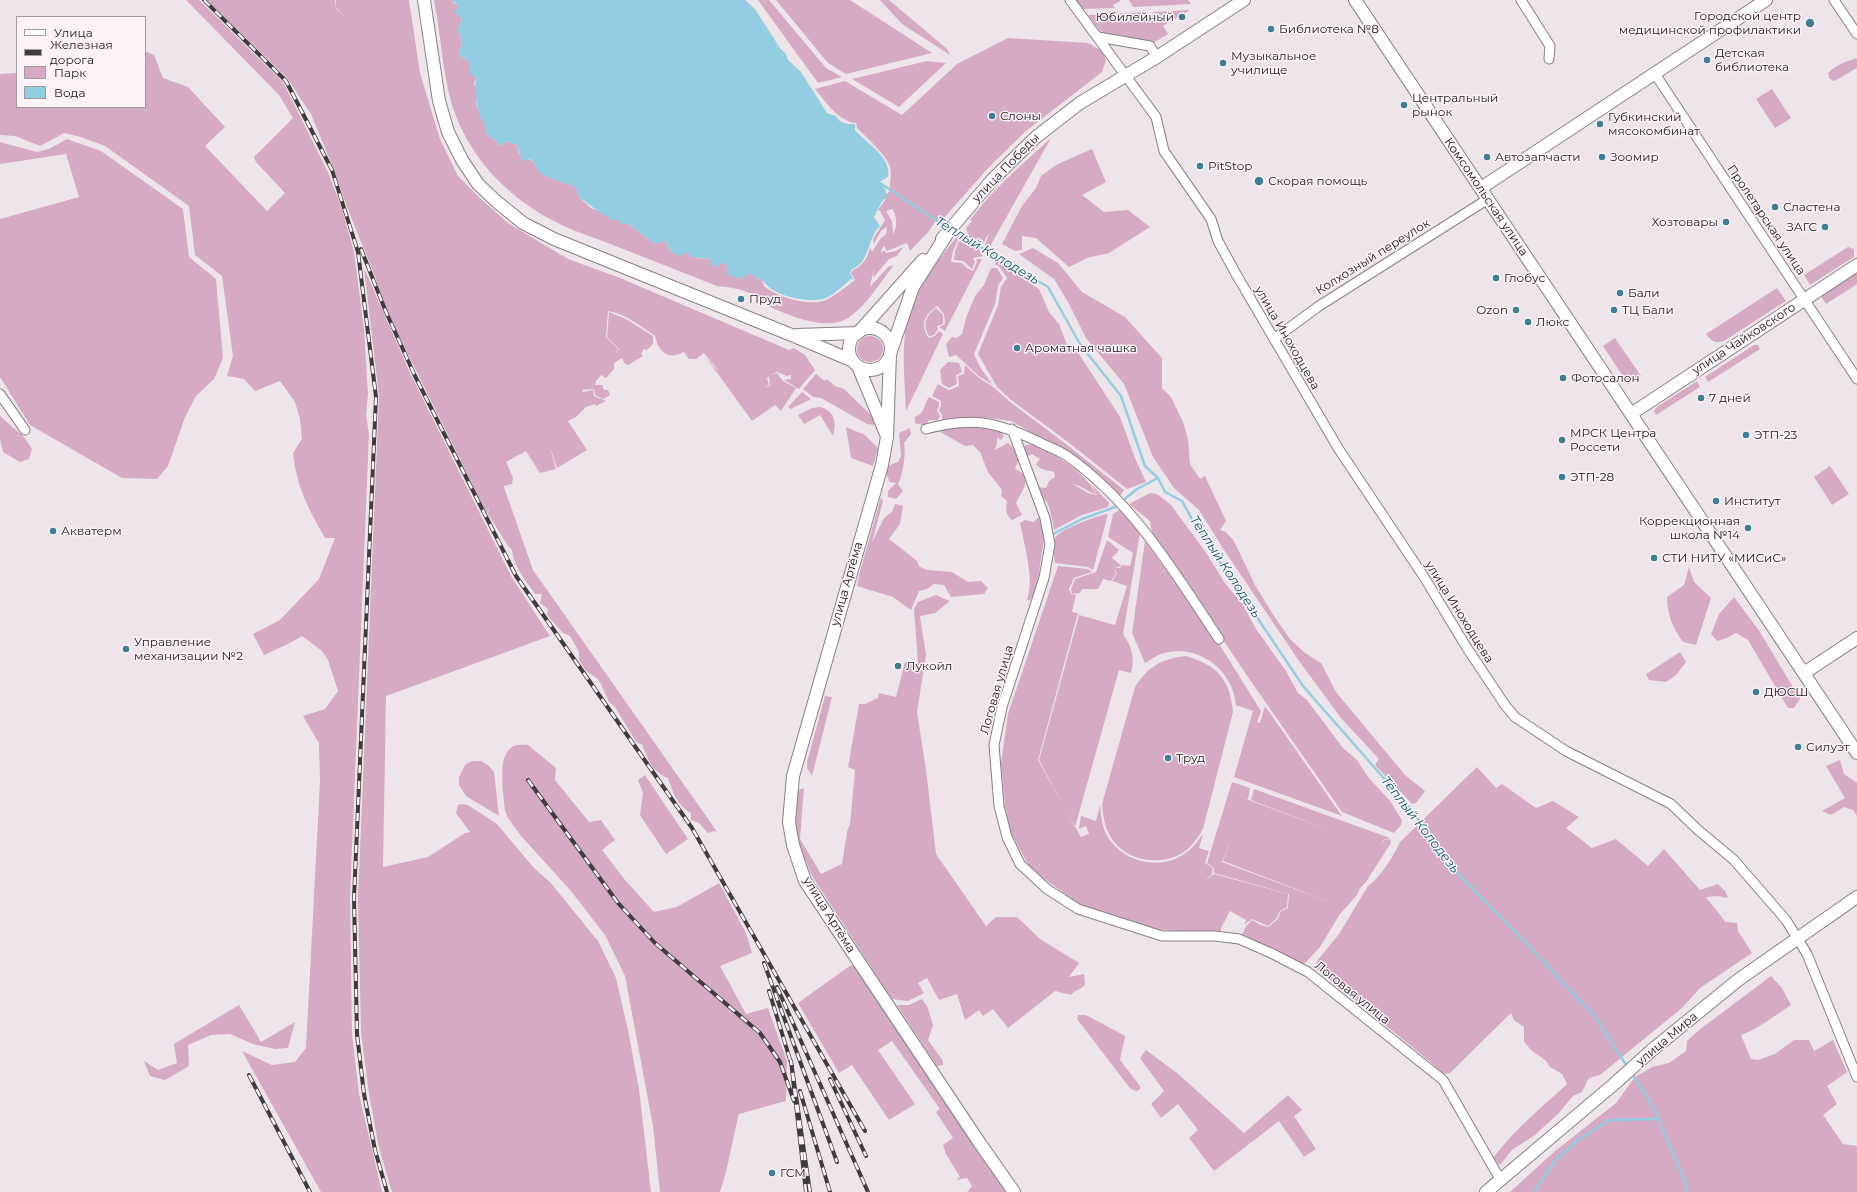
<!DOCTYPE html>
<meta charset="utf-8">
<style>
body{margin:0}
#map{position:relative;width:1857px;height:1192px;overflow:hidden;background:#eee5ea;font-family:Montserrat,sans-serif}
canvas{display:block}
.legend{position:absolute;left:16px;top:16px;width:130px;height:92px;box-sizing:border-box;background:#fbf3f7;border:1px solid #a29c9f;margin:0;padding:5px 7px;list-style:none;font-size:12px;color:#1c191b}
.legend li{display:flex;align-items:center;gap:8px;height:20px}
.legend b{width:20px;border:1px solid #a29c9f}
</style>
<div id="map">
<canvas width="1857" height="1192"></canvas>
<ul class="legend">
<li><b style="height:5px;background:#fff"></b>Улица</li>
<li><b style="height:5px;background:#403c3e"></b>Железная дорога</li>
<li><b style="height:11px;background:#d6aac3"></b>Парк</li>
<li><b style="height:11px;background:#92cde1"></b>Вода</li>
</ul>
</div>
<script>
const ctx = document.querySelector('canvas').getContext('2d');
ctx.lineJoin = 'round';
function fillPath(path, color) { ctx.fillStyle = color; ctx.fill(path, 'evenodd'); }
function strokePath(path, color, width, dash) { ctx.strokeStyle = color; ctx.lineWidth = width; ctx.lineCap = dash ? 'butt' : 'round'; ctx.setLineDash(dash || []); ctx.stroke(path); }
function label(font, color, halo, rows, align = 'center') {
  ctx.font = font + ' Montserrat,sans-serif'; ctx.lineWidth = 3; ctx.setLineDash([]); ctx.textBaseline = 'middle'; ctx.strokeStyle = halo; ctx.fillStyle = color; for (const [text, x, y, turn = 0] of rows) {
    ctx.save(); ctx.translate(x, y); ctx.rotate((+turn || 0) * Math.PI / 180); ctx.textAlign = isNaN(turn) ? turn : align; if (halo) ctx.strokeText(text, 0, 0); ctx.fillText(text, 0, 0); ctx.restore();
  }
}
fillPath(new Path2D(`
 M186 0H199L283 82 328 172 342 209 354 252 364 329 368 394 366 415 369 434 350 897 352 1034 359 1094 382 1192H321L242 1051 272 1065 295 1062 306 1048 320 781 319 743 303 716 325 709 338 691 328 660 322 651 302 636 290 643 264 655 253 634 280 620 319 579 335 538H325C308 508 297 488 293 453L302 439 300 419 295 402 280 381 255 391 244 379 227 376 233 356 222 276 195 255 189 206 105 146 81 137 64 133 40 146 15 136 0 135V74L17 73V107H145V51L154 55 163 78 188 87 225 127 205 146 267 211 285 193 256 162 254 157 293 118 279 95Z
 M207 0H335L336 8 346 19 336 7V0H409L420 73 440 139 458 176 480 198 508 223 568 259 620 278 789 350 794 348 805 355 815 370 799 389 784 380 791 379V375L787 376 777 372 769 376 767 378 769 385 765 387 770 386 769 376 777 373 783 381 796 388 781 411 775 405 752 421 705 356 717 370 724 369 718 370 704 353 696 359H689L684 352C674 357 666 358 659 347 656 343 657 339 654 335 639 325 625 314 608 311L606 337 618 349 615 354 619 349 607 337 609 312 626 319 653 336V344L647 350 644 349 641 354 643 356 628 365 624 363 622 358 614 363V369L606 378 601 375 596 381 595 385H602L604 390H608L610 395 603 399 595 395 594 389 582 390 583 392 593 390 594 396 606 401 596 406 595 404 586 407 576 417 568 421 587 450 557 468 549 444 556 469 540 473 526 451 506 462 505 459 513 478 512 484 504 486 503 484 533 570 718 833 715 831 708 833 699 823 691 820V813C678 807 672 791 668 778 653 773 647 758 642 744L637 743 615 707 609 702 599 680 586 671 579 660V652L570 636 563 633 547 615 548 609 540 603 542 594H535C526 581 513 566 512 550L508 546 488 514 489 505 487 514 387 312 374 274 347 207 334 170 311 114 287 78Z
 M434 0H453L452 2 459 6 462 18 458 31 462 40 459 55 470 62 477 77 474 83 477 96 476 104 486 127V133L501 146 507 141 517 145 519 154 534 162C539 176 547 176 559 181 563 183 566 185 571 183L576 187 579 197 591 208 627 223 655 244 665 241 670 251 688 252 696 258 710 259 727 264 732 275 741 279 750 272 756 278 762 279 764 286C776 297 811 307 826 300 836 295 846 287 855 280L851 273 853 270C862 267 869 256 870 247L872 252 880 239 886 234 887 227 881 231 874 244 873 239 885 220 880 211 878 210 885 200 886 194 889 192C890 185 892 173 890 167 886 154 866 137 857 128L856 123C839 122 826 102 815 89L845 81 902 115 957 64 1008 38 1088 43 1102 51 1106 60 1102 72 1026 131 990 166 942 220 937 219 929 231 910 251 907 243 887 251 884 246 881 250 882 253 884 250 886 253 896 251 904 246 897 256 889 259 873 278 874 268 870 287 888 267 894 265C880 282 867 306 848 318 826 332 788 315 766 305 762 303 759 298 755 296 744 289 729 287 717 286 684 273 651 260 618 247 596 238 571 231 550 219 504 194 468 155 452 105 442 71 441 34 434 0ZM892 209C897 215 898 227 893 234L892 221 886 211Z
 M758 0H769L826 68 842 77 818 83Z
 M776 0H850L932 53 846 74 828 63Z
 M880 0H889L947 49 950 55 902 24Z
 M1075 0H1120V1L1113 5 1115 8 1082 9Z
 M1129 0H1188L1191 4 1133 7Z
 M1190 10 1173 20 1152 12Z
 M1144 12 1169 22 1163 26 1168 34 1155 42 1102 33 1088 15Z
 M1857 58V68C1850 71 1839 80 1833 81L1829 78 1828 73C1836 65 1847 61 1857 58Z
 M927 61 946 63 899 107 852 79Z
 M1772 89 1791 118 1775 128 1756 99Z
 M1051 138 989 248 985 245 988 236 992 232 987 236 983 244 969 237 966 228 972 221 970 220C993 189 1022 164 1051 138Z
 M67 139 101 151 183 209 189 257 216 279 223 358 214 379 196 396 185 417 168 466 157 479 122 478 30 425 0 377V219L79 197 66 154 0 164V142L37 152 49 149Z
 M1092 149 1106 182 1082 195 1104 212 1128 210 1150 227 1109 253 1087 258 1069 267 1036 238 1022 236V250L1015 251 1002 244 1022 206 1036 188 1041 176 1056 165Z
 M958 235 964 239 958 240 953 251 951 262 962 263 967 268 973 271 977 262 976 259H982L945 331 939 327 945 324 944 314 937 306C925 315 919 324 929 338L935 336 939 331 943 334 906 411C905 378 899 333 913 301 923 277 942 256 958 235Z
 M959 241C970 242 979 246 983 256L973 258 975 262 972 269 963 261 954 260 955 251Z
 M1848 247 1854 249V257L1810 285 1804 275Z
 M1033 248 1058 263 1082 292 1125 317 1162 358V388L1171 397 1183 422 1188 439 1190 464 1200 479 1205 476 1226 521 1220 530 1226 532 1234 541 1255 585 1272 613 1290 639 1305 653 1321 663 1336 692 1405 775 1425 791 1416 803 1412 804 1375 765 1379 759 1341 718 1299 661 1224 550 1199 510 1174 488 1153 457 1124 384 1086 338 1068 302 1054 279 1019 254Z
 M997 261 1039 289 1049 312 1059 324 1067 345 1077 351 1120 417 1135 458 1146 482 1127 489 1068 442 1011 400 997 387 978 354 998 305 1001 287 1007 278 999 266 994 264Z
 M364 268 410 373 511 576 550 636 386 696 383 867 428 857 465 833 470 832 456 813 458 805 462 804 468 805 497 824 534 868 550 882 598 941 616 978 628 1030 639 1089 651 1192H392L379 1148 369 1094 361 1033 358 898 379 396Z
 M991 268H997L1003 278 998 286 995 304 974 354 980 367 992 384 980 377 956 355 949 357 946 344 952 337 957 338 962 334 966 318 975 296 984 285Z
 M1857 272V284L1826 304 1822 298 1823 293Z
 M1777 288 1786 301 1724 341C1714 344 1712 341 1706 334Z
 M936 308 943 315V324L937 326 938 329 934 335 929 336C922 324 926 316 936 308Z
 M857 349a13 13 0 1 1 26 0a13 13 0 1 1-26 0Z
 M1615 338 1641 376 1628 384 1603 346Z
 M1754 345H1758L1760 349 1708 382 1705 377Z
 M948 362 959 363 962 372 956 375 957 384 949 388 942 384 940 370Z
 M965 365 979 378 992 386 1009 401 1066 444 1124 490 1120 496 1067 453 1011 421 987 418 942 420V415L939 410 941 406V401L932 396 938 384 949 390 959 386 958 376 964 374Z
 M816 374 825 381 827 379 835 386 844 389 875 419 876 423 875 425 867 424 821 398 813 397 803 389Z
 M1697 381 1700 387 1656 415 1654 411 1657 407Z
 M802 392 811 399 791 409 788 407Z
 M929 397 939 402V406L937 410 940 416 938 420H929L925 426 915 423V417C926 412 923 405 929 397Z
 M820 407C835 411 837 423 833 436L820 415 804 424 798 415 812 408Z
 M0 416 24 437 32 449 29 459 20 462 3 452 0 439Z
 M984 425 1000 430 1004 436 1001 440 997 438V443L995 450 1008 443 1014 449 1019 460 1015 469C1035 477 1022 490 1016 503L1022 515 1012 520C1006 515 1005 509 1007 501L1001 496 1002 490 988 472 980 452 973 445 965 446 937 430 944 427Z
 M846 427 865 435 878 448 873 466 851 458Z
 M910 428 911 434 904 443C906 453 903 475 898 484L903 491 896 499 888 497V491L896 483 890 482 887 476V468L892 464 898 462 901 456 899 433Z
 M1033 444C1057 457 1083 469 1096 494 1087 492 1081 485 1073 484L1088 493 1097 495 1091 484 1109 503 1108 507 1082 515 1054 530C1052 522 1051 509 1047 502 1043 496 1035 496 1038 487L1046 488 1049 481 1055 477 1054 472C1047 470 1040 470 1036 464L1040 459 1032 454 1025 457 1022 450 1025 445Z
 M1830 466 1849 494 1832 505 1814 477Z
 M1150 493 1157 494 1171 505 1207 554 1224 582 1243 605 1256 629 1286 671 1298 693 1307 700 1343 748 1357 760 1368 777 1390 801 1402 820 1401 825 1394 833 1342 812 1250 680 1152 534 1150 521 1129 504Z
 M881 497 883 501 872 542 884 518 892 512 895 504 903 506 900 524 889 539 916 560 920 567 927 570 952 572 968 582 981 581 988 588 984 594 951 597 944 585 934 584 927 589 919 591 911 610 893 597 857 586 861 574 856 586Z
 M1121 509 1140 533 1123 634C1132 646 1135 659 1131 673L1119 670 1075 827 1039 760 1079 615 1115 625 1127 586 1112 581 1117 573 1114 569 1116 573 1111 581 1103 579 1098 589H1082L1080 593 1072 594 1071 589 1075 579 1096 572 1107 540 1119 550 1112 558 1121 565 1119 567 1113 568H1120L1122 565 1130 566 1133 553 1108 537 1113 514Z
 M1108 514 1093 570 1088 567 1055 563C1054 555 1052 545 1055 538 1058 530 1098 515 1108 514Z
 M1041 516 1047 535 1044 538 1036 592 1029 601 1027 599C1035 582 1024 543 1020 523L1025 520 1033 522Z
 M1145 541 1216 639 1261 711 1257 722 1260 723 1265 706 1342 816 1234 777 1253 711 1236 705C1233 670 1199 644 1164 653 1158 654 1151 660 1145 663L1132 633Z
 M1058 566 1088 569 1092 572 1074 578 1069 589 1071 594 1076 595 1072 612 1078 613 1038 760 1081 837 1089 834 1086 826 1079 829 1081 816 1096 821 1100 805C1101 816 1102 828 1108 837 1123 862 1160 871 1184 854 1192 849 1197 842 1203 834L1199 848 1209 851 1205 863 1213 868 1212 874 1205 881 1214 874 1288 894 1287 907 1280 911 1277 918 1268 926 1252 919 1244 925 1246 920 1230 911 1221 928 1220 934 1148 929 1109 917 1076 902 1030 868 1011 833 1005 806 1001 763 1008 714Z
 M1689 567 1694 582 1711 598 1696 645 1683 642C1672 626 1668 617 1667 597L1684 585Z
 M936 595 950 601 935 613 920 616 926 655 917 712 926 770 936 854 986 926 996 917H1017L1040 939 1079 963 1069 977 1084 974 1085 985C1080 990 1075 990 1071 995L1055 991 1008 1028 993 1009 983 1016 979 1010 965 1020 957 994 939 1000 927 978 918 983 924 993 908 1001 892 999 812 876 794 832 796 791 804 788 800 839 821 874 842 864 847 832 850 824 855 770 848 767 859 704H865L878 698 879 693 896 697 905 662 918 663 914 609 918 602Z
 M1734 597 1760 632 1797 694 1801 697 1794 708H1788L1748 640 1736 633 1727 638 1717 641 1711 634 1719 614Z
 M1680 652 1686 662 1676 675 1666 682 1649 680 1646 674Z
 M1186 656C1217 665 1230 679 1233 712L1203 829C1197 839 1191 848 1181 854 1157 867 1122 860 1109 834 1104 824 1103 815 1102 804L1135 687C1149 666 1161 659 1186 656Z
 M825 696 832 697 812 776 807 768V762Z
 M528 745 556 768 555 780 589 822 601 820 615 840 602 850 625 880 654 912 677 907 719 883 746 933 752 953 720 966 746 1014 768 1008 787 1061 786 1101 739 1114C732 1140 729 1166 720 1192H660L653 1126 625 976 605 935 571 891 521 836 508 818 505 811C504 794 496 758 512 747 516 744 523 745 528 745Z
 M1840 760 1844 774 1857 783V816L1853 810 1844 807 1831 815 1822 811 1845 798 1826 766Z
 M472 761H481L489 766 494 772 499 816 466 796 459 785V777L465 765Z
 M1477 767 1496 788 1502 784 1536 808 1553 801 1579 817 1566 828 1592 848 1616 839 1648 866 1664 849 1700 890 1718 884 1725 891 1728 898 1718 896 1706 897C1712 906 1720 913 1725 922L1737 923 1738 931 1752 953 1700 988 1682 1008 1600 1075 1589 1078 1582 1092 1573 1096 1559 1113 1535 1135 1512 1150 1500 1165 1493 1158C1514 1130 1541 1108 1567 1084L1562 1074 1550 1067 1546 1061 1531 1050 1524 1042V1027L1514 1020 1511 1013 1450 1073 1443 1074 1433 1064 1315 968 1317 961 1339 934 1368 886C1379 879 1395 854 1400 842Z
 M645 775 688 839 666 854 640 815 643 793 638 780Z
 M1232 782 1250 788 1248 799H1246L1332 831 1251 800 1254 789 1390 838 1383 840 1380 846 1384 840 1390 839 1391 843 1366 882 1361 887 1357 895 1340 914 1320 947 1305 963 1299 964 1241 937 1246 926 1252 920 1261 925 1268 927 1278 919 1281 911 1288 908 1289 894 1214 873V868L1207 863ZM1233 834 1223 861 1338 905 1222 862Z
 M851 965 855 967 1008 1192H967L972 1186 967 1178 956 1180 960 1177 946 1154 943 1145 953 1138 936 1112 940 1109 892 1041 878 1050 915 1104 889 1120 852 1065 839 1073 798 1003Z
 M1771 976 1782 988 1791 1005C1776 1015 1758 1029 1741 1035L1751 1059 1758 1060 1775 1054 1794 1040H1809L1814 1051 1833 1040 1847 1072 1827 1086 1837 1104 1823 1115 1843 1144 1857 1146V1192H1510L1554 1152 1616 1103 1635 1077 1652 1067 1669 1063 1686 1051 1687 1041 1699 1030Z
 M922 999 927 1006 933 1025 928 1040 943 1061V1065L937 1066 897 1005H909Z
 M239 1005 261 1042 295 1022 288 1048 275 1049 253 1044 230 1034 211 1035 188 1045 189 1066 165 1080 150 1076 144 1061 158 1070 177 1063 174 1044Z
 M1078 1015H1086L1125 1036 1120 1060 1140 1086V1089L1137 1091 1133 1090 1129 1087 1077 1019Z
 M1146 1050 1177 1073 1244 1133 1288 1095 1302 1110 1294 1116 1316 1149 1304 1157 1279 1121 1214 1171 1189 1138 1198 1130 1178 1104 1161 1118 1151 1104 1164 1091 1140 1058Z`), '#d6aac3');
fillPath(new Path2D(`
 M453 0H745L755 9 780 48 786 54 788 60 801 72 827 113 836 116C840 124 847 124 855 124V130C866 143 892 157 888 177L879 182 885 189 887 196 881 203 874 217 880 226C867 238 870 263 852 269L850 273 854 280 851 279C843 285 832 297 823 299 806 303 771 296 762 279L756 278 750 273 741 279 728 275 726 264 722 263 717 266H712L710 259 690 257 688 252 678 256 670 251 665 241 655 244 627 223 621 225 619 220H610V217H607C597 211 589 204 579 197L576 187H571V183C566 185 563 183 559 181 546 176 539 176 534 162L530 159 522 161 517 145 507 141 501 146 486 133C486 126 484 124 481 118 477 107 472 88 477 77L470 75V62L459 55 462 40 458 31 462 18 454 12 459 6 452 1Z`), '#92cde1');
strokePath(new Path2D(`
 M877 181 948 228
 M954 231 1048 287 1080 344 1121 396 1145 466 1158 478 1165 492 1182 501 1193 521 1214 553 1303 686 1410 808 1459 875 1531 948 1596 1018 1628 1068
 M1051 535 1082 519 1115 507 1137 489 1158 478
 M1632 1074 1651 1103 1685 1181 1687 1192
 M1534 1192 1555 1161 1578 1140 1609 1120 1658 1119`), '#92cde1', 2.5);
const street = new Path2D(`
 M1070 0 1156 117 1164 151 1211 219 1218 241 1236 274 1338 448 1424 577 1467 648 1505 705 1515 717 1566 751 1671 804 1697 829 1734 860 1786 920 1807 954 1857 1077
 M1521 0 1550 46 1549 59
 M1834 0 1857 34
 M1098 37 1150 46 1157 57
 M1655 74 1857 379
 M1274 339 1319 306 1488 199
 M0 394 25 430
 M926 429C971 416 996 422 1037 441 1046 446 1058 450 1067 456 1133 502 1175 573 1219 639
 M1012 429 1045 518 1050 544 1044 578 1002 707 994 745 999 806 1007 837 1020 864 1047 889 1078 909 1162 936H1215L1239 939 1271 953 1308 972 1443 1080 1500 1179`);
const secondary = new Path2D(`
 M424 0 439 101 448 132 462 160 478 184 497 202 523 223 554 239 794 336 853 361
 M1355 0 1857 753
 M1481 188 1766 0
 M947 234 913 287 890 354 887 437 882 465 793 776 789 822 793 845 805 881 979 1142 1014 1192
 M942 239 992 180 1036 137 1080 103 1157 57 1244 0
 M849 349a21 21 0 1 1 42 0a21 21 0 1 1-42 0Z
 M859 332 923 260
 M797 335 858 333
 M858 366 886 434
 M1631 414 1857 265
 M1804 673 1857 638
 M1486 1192 1613 1085 1652 1050 1738 980 1857 897`);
strokePath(street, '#878084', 11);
strokePath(secondary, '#878084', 14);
strokePath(street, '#fff', 9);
strokePath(secondary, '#fff', 12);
const rail = new Path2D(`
 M204 0 286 81 332 170 358 252 376 397 354 898 357 1034 364 1094 375 1150 387 1192
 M361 249 386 312 415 376 516 576 692 828 865 1131
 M528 780 618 903 655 943 760 1033 780 1062 794 1101
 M764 963 837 1162
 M777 987 868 1192
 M769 991 792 1066
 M249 1075 310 1192
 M830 1079 866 1156
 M800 1091 830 1192
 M806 1192 791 1061 810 1192`);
strokePath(rail, '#403c3e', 4);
strokePath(rail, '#fbf3f7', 2.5, [8]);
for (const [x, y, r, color] of [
 [1182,17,4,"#3f7e92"],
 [1810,23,5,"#3f7e92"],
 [1271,29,4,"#3f7e92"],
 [1707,60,4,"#3f7e92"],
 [1223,63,4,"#3f7e92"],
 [1404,105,4,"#3f7e92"],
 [992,116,4,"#3f7e92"],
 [1600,124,4,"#3f7e92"],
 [1487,157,4,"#3f7e92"],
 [1602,157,4,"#3f7e92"],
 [1200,166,4,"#3f7e92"],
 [1259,181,5,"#3f7e92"],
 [1775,207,4,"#3f7e92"],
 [1726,222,4,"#3f7e92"],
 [1825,227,4,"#3f7e92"],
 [1496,278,4,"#3f7e92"],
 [1620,293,4,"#3f7e92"],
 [741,299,4,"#3f7e92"],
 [1516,310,4,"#3f7e92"],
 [1614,310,4,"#3f7e92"],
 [1528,322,4,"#3f7e92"],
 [1017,348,4,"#3f7e92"],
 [1563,378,4,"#3f7e92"],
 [1701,398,4,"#3f7e92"],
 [1746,435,4,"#3f7e92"],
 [1562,440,4,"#3f7e92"],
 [1562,477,4,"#3f7e92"],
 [1716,501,4,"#3f7e92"],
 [1748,528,4,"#3f7e92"],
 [53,531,4,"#3f7e92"],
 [1654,558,4,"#3f7e92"],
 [126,649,4,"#3f7e92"],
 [898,666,4,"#3f7e92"],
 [1756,692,4,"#3f7e92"],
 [1798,747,4,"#3f7e92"],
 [1168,758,4,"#3f7e92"],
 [772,1173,4,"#3f7e92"]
]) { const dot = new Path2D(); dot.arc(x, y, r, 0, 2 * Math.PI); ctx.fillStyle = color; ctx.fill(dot); strokePath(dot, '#fbf3f7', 1.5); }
label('12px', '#1c191b', '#fbf3f7', [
 ["Городской центр",1801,16,"right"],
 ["медицинской профилактики",1801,30,"right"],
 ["Юбилейный",1174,17,"right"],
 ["Библиотека №8",1279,29],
 ["Детская",1715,53],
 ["библиотека",1715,67],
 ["Музыкальное",1231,56],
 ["училище",1231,70],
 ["Центральный",1412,98],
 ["рынок",1412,112],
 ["Слоны",1000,116],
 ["Губкинский",1608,117],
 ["мясокомбинат",1608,131],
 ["Автозапчасти",1495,157],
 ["Зоомир",1610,157],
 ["PitStop",1208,166],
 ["Скорая помощь",1268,181],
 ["Сластена",1783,207],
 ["Хозтовары",1718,222,"right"],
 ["ЗАГС",1817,227,"right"],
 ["Глобус",1504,278],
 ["Бали",1628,293],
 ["Пруд",749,299],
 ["Ozon",1508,310,"right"],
 ["ТЦ Бали",1622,310],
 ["Люкс",1536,322],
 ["Ароматная чашка",1025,348],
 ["Фотосалон",1571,378],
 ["7 дней",1709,398],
 ["МРСК Центра",1570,433],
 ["Россети",1570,447],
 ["ЭТП-23",1754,435],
 ["ЭТП-28",1570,477],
 ["Институт",1724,501],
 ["Коррекционная",1740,521,"right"],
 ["школа №14",1740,535,"right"],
 ["Акватерм",61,531],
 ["СТИ НИТУ «МИСиС»",1662,558],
 ["Управление",134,642],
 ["механизации №2",134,656],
 ["Лукойл",906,666],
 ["ДЮСШ",1764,692],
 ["Силуэт",1806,747],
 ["Труд",1176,758],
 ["ГСМ",780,1173]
], 'left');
label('12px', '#1c191b', '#fbf3f7', [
 ["улица Победы",1006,168,-46],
 ["Комсомольская улица",1486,197,56],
 ["Пролетарская улица",1766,220,56],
 ["Колхозный переулок",1373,257,-32],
 ["улица Иноходцева",1287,338,60],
 ["улица Чайковского",1744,339,-33],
 ["улица Артёма",847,584,-74],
 ["улица Иноходцева",1459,612,58],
 ["Логовая улица",997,690,-74],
 ["улица Артёма",829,915,58],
 ["Логовая улица",1352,993,39],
 ["улица Мира",1667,1039,-40]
]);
label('italic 13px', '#06596e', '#fbf3f7', [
 ["Тёплый Колодезь",987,251,31],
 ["Тёплый Колодезь",1225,567,57],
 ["Тёплый Колодезь",1420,825,52]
]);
</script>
